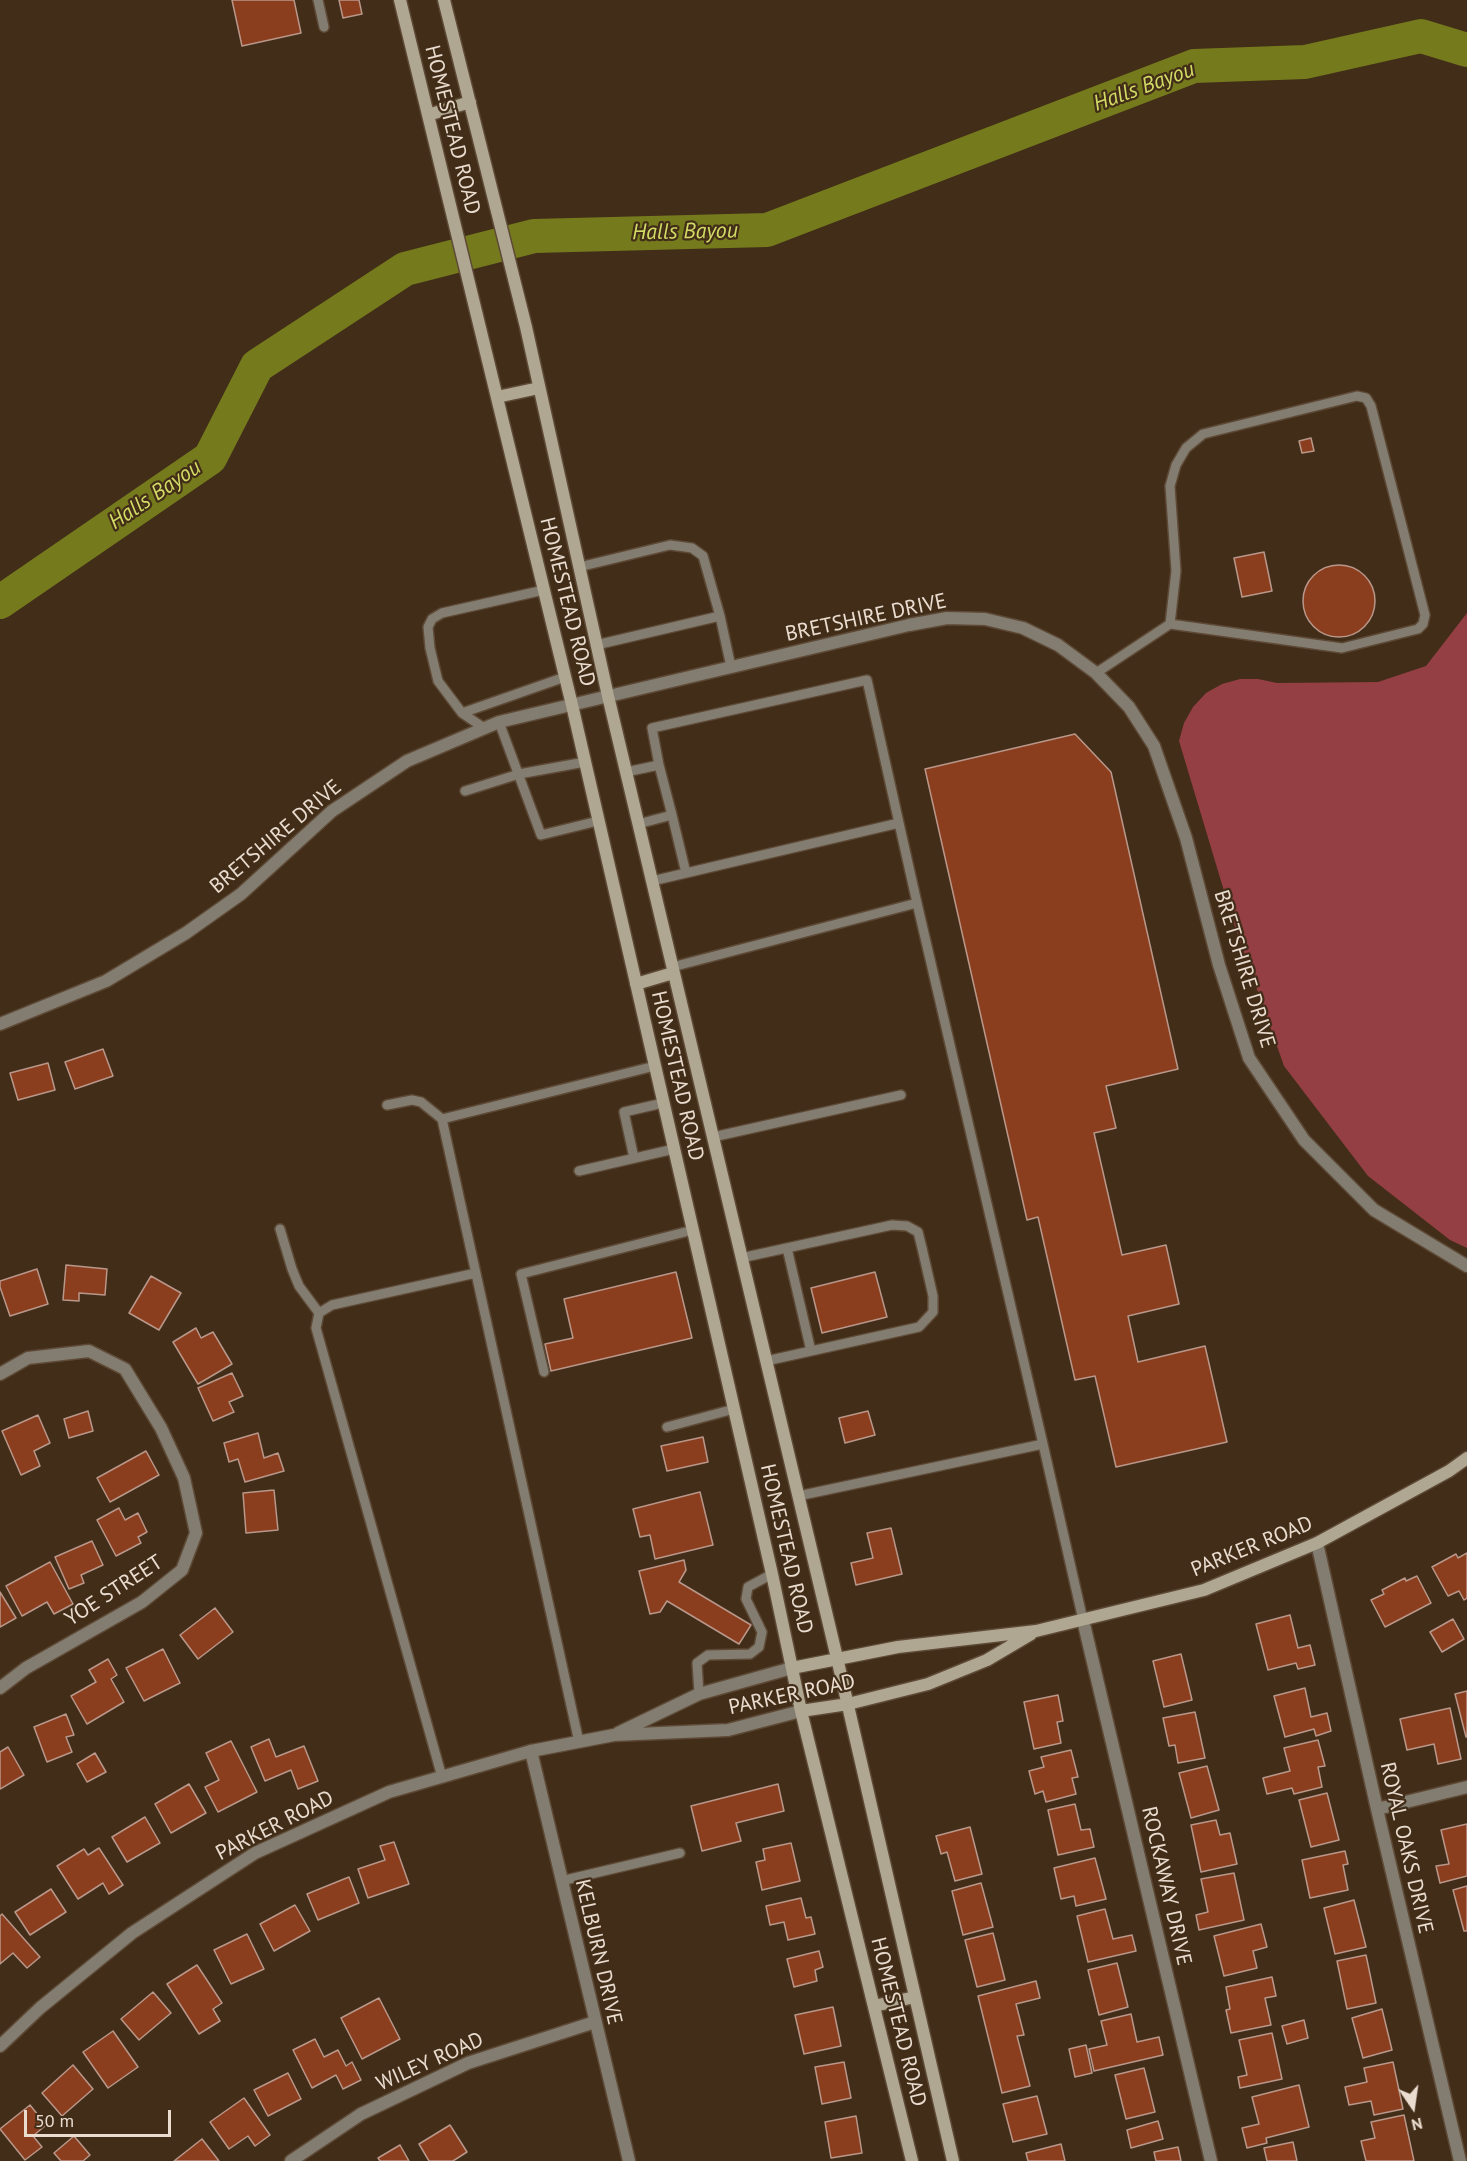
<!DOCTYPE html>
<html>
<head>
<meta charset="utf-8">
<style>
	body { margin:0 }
	#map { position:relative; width:1467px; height:2161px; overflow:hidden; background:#422d18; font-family:"PT Sans",sans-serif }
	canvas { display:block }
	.north { position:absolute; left:1383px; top:2077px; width:60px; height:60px; -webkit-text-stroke:4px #422d18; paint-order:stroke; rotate:167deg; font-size:16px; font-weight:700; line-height:24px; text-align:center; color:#eaddd0 }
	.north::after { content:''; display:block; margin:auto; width:21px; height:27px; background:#eaddd0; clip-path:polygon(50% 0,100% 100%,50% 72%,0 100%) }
	.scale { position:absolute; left:24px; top:2110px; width:147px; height:27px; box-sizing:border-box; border:3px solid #eaddd0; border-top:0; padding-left:8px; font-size:18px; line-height:21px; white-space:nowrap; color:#eaddd0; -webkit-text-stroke:4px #422d18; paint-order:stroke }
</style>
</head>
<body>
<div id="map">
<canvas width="1467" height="2161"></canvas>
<div class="north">N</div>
<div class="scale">50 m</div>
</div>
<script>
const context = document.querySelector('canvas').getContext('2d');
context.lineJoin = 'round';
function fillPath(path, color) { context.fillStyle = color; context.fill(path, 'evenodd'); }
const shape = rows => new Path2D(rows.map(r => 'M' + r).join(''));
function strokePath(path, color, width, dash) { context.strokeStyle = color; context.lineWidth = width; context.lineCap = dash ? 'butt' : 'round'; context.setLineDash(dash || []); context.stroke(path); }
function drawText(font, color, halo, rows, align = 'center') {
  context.font = font + ' "PT Sans",sans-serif'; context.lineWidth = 4.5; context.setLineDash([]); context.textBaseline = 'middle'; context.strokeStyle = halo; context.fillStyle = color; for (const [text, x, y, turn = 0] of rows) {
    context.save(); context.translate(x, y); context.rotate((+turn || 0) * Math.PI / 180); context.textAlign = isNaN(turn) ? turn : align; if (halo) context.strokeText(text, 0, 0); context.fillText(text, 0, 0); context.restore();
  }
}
const forest = shape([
	[1467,613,1467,1248,1450,1240,1368,1176,1284,1066,1233,921,1179,741,1184,723,1193,707,1206,693,1222,684,1240,679,1258,679,1277,683,1378,682,1426,666]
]);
const river = shape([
	[0,602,210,458,257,366,405,269,534,236,767,230,1194,66,1305,62,1421,36,1467,50]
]);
const building = shape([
	[232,0,294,0,301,33,242,46,232,0],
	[339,0,359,0,362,14,343,18,339,0],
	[1311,438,1314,451,1302,453,1299,441,1311,438],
	[1264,552,1272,591,1242,597,1234,558,1264,552],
	'1303 601a36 36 0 1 1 72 0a36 36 0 1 1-72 0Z',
	[1075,734,1111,772,1178,1069,1106,1086,1116,1128,1094,1133,1122,1255,1166,1245,1179,1304,1128,1316,1138,1362,1205,1346,1227,1442,1116,1467,1095,1376,1075,1380,1038,1217,1027,1220,925,769,1075,734],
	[103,1049,113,1076,75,1089,65,1062,103,1049],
	[48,1063,55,1090,18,1100,10,1073,48,1063],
	[66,1265,107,1269,105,1295,79,1293,79,1301,63,1300,66,1265],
	[37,1269,48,1304,10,1316,0,1287,0,1281,37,1269],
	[676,1272,692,1338,551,1371,545,1344,573,1338,564,1299,676,1272],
	[875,1272,887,1317,822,1333,811,1288,875,1272],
	[151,1276,181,1293,159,1330,129,1313,151,1276],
	[196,1328,201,1338,213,1332,232,1364,198,1384,173,1342,196,1328],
	[232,1373,243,1396,229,1402,234,1412,213,1421,198,1388,232,1373],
	[88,1411,93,1431,69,1438,64,1419,88,1411],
	[868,1411,875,1435,845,1443,839,1418,868,1411],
	[38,1415,50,1443,34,1451,40,1466,21,1475,2,1431,38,1415],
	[258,1433,264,1458,278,1453,284,1471,245,1482,238,1459,229,1462,224,1443,258,1433],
	[703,1437,708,1462,667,1471,661,1446,703,1437],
	[146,1451,159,1475,110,1502,97,1478,146,1451],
	[274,1490,278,1530,246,1533,243,1493,274,1490],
	[700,1492,713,1545,655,1559,650,1535,640,1537,633,1509,700,1492],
	[119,1508,125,1520,138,1513,147,1532,138,1537,141,1543,116,1556,97,1520,119,1508],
	[891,1528,902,1574,856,1585,851,1563,873,1558,867,1533,891,1528],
	[92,1541,103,1565,81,1575,84,1583,69,1589,55,1557,92,1541],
	[1467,1553,1467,1598,1464,1600,1459,1591,1448,1596,1432,1567,1456,1554,1458,1558,1467,1553],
	[684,1560,686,1570,679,1582,751,1625,739,1644,667,1601,660,1612,650,1614,639,1571,684,1560],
	[50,1562,73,1604,54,1614,47,1602,22,1616,6,1586,50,1562],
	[1417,1576,1431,1603,1385,1627,1371,1600,1384,1594,1382,1590,1405,1578,1406,1581,1417,1576],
	[0,1592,16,1618,0,1627,0,1592],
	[215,1608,233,1632,198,1659,180,1635,215,1608],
	[1290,1615,1298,1648,1310,1645,1315,1665,1298,1669,1296,1663,1268,1670,1256,1624,1290,1615],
	[1453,1619,1464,1639,1442,1652,1430,1632,1453,1619],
	[163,1649,180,1683,144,1701,126,1668,163,1649],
	[1181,1654,1192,1700,1164,1707,1153,1661,1181,1654],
	[108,1659,117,1675,111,1679,124,1702,87,1724,71,1696,96,1682,89,1670,108,1659],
	[1305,1688,1311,1717,1327,1713,1331,1731,1316,1736,1314,1729,1285,1737,1274,1696,1305,1688],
	[1467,1691,1467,1737,1466,1737,1455,1694,1467,1691],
	[1058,1695,1063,1721,1057,1722,1061,1743,1034,1749,1024,1702,1058,1695],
	[1450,1708,1461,1759,1438,1764,1434,1744,1407,1750,1400,1719,1450,1708],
	[1195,1712,1205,1758,1178,1763,1175,1745,1169,1746,1163,1718,1195,1712],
	[66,1714,74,1735,66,1737,72,1752,47,1762,34,1727,66,1714],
	[269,1739,276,1757,304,1746,318,1781,298,1789,291,1770,265,1781,251,1747,269,1739],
	[1318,1740,1325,1766,1318,1767,1322,1787,1294,1794,1292,1788,1267,1794,1263,1778,1290,1771,1284,1748,1318,1740],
	[231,1741,257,1792,218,1812,205,1787,219,1780,206,1753,231,1741],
	[8,1747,24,1775,0,1789,0,1752,8,1747],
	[1071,1750,1078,1777,1072,1778,1076,1794,1046,1802,1043,1791,1035,1794,1029,1771,1044,1767,1041,1757,1071,1750],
	[95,1753,106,1772,87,1782,77,1764,95,1753],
	[1207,1766,1219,1810,1191,1818,1179,1773,1207,1766],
	[189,1784,206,1813,171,1833,155,1804,189,1784],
	[778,1784,784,1811,736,1823,741,1841,702,1851,691,1806,778,1784],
	[1327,1793,1339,1840,1311,1847,1299,1800,1327,1793],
	[1075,1804,1081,1830,1090,1829,1094,1847,1058,1855,1048,1810,1075,1804],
	[145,1817,160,1843,127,1862,112,1837,145,1817],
	[1216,1820,1220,1835,1230,1833,1237,1864,1201,1872,1191,1825,1216,1820],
	[1467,1824,1467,1876,1440,1883,1436,1866,1449,1864,1441,1830,1467,1824],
	[970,1827,982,1874,955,1881,947,1852,941,1854,936,1836,970,1827],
	[394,1842,409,1884,368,1898,358,1869,385,1860,380,1846,394,1842],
	[791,1843,800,1881,762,1890,756,1862,765,1860,763,1849,791,1843],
	[99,1848,123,1885,109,1894,103,1883,78,1899,57,1866,84,1849,88,1855,99,1848],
	[1345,1851,1348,1864,1343,1865,1348,1890,1310,1898,1302,1860,1345,1851],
	[1095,1858,1106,1899,1076,1906,1074,1896,1061,1899,1054,1868,1095,1858],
	[1234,1873,1244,1920,1199,1930,1196,1915,1208,1912,1201,1879,1234,1873],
	[349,1877,359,1903,318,1920,307,1894,349,1877],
	[981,1883,993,1927,963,1935,952,1891,981,1883],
	[1467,1886,1467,1931,1464,1931,1453,1890,1467,1886],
	[51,1889,66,1912,30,1935,15,1912,51,1889],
	[801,1898,806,1918,811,1917,815,1934,788,1940,784,1922,770,1925,766,1906,801,1898],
	[1354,1900,1366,1947,1335,1954,1324,1908,1354,1900],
	[295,1905,310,1931,274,1951,260,1924,295,1905],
	[1105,1909,1113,1939,1132,1935,1136,1951,1088,1962,1077,1916,1105,1909],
	[2,1914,40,1957,27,1968,13,1953,0,1964,0,1916,2,1914],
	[1261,1924,1267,1947,1253,1951,1257,1968,1224,1976,1214,1936,1261,1924],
	[993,1933,1005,1980,977,1987,965,1940,993,1933],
	[247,1934,264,1969,231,1984,214,1950,247,1934],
	[819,1951,823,1967,815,1970,817,1981,794,1987,787,1959,819,1951],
	[1366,1955,1376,2003,1347,2009,1337,1961,1366,1955],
	[1117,1963,1128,2007,1099,2015,1088,1970,1117,1963],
	[197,1965,222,2003,213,2009,220,2021,199,2034,167,1984,197,1965],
	[1272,1977,1276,1996,1265,1998,1271,2025,1231,2033,1226,2010,1230,2009,1226,1987,1272,1977],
	[1036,1981,1040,1998,1016,2004,1024,2035,1017,2036,1030,2086,1002,2093,978,1996,1036,1981],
	[153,1992,171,2013,139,2040,121,2019,153,1992],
	[379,1998,400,2039,362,2059,341,2018,379,1998],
	[833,2007,841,2046,804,2054,795,2015,833,2007],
	[1382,2009,1392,2050,1363,2058,1352,2018,1382,2009],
	[1131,2014,1137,2042,1159,2037,1163,2055,1094,2071,1089,2049,1107,2045,1101,2021,1131,2014],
	[1304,2020,1308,2038,1287,2044,1282,2026,1304,2020],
	[113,2031,138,2067,108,2088,83,2052,113,2031],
	[1272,2033,1282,2079,1240,2088,1238,2077,1247,2075,1239,2040,1272,2033],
	[315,2039,324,2057,338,2050,346,2066,352,2062,361,2080,343,2089,336,2075,312,2088,293,2050,315,2039],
	[1086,2045,1092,2073,1075,2077,1069,2049,1086,2045],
	[844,2062,851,2098,822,2104,815,2067,844,2062],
	[1393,2062,1403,2109,1374,2115,1371,2101,1349,2105,1345,2087,1367,2082,1364,2068,1393,2062],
	[73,2065,93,2089,62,2116,42,2093,73,2065],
	[1144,2068,1155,2112,1126,2119,1115,2075,1144,2068],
	[288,2073,301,2099,268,2116,254,2090,288,2073],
	[1299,2085,1309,2127,1266,2138,1267,2143,1247,2148,1242,2128,1259,2124,1252,2097,1299,2085],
	[1037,2096,1047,2134,1013,2142,1003,2104,1037,2096],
	[244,2098,270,2135,255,2146,248,2136,229,2149,210,2122,244,2098],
	[30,2105,46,2125,33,2136,42,2147,25,2160,0,2129,30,2105],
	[1404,2115,1414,2161,1366,2161,1361,2141,1375,2138,1371,2122,1404,2115],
	[856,2116,862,2153,831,2158,825,2122,856,2116],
	[1158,2121,1163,2139,1131,2148,1127,2130,1158,2121],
	[450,2125,467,2152,453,2161,429,2161,419,2144,450,2125],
	[74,2136,90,2155,83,2161,61,2161,54,2153,74,2136],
	[202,2139,219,2161,174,2161,202,2139],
	[1293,2142,1297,2161,1267,2161,1264,2148,1293,2142],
	[1061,2144,1065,2161,1028,2161,1026,2153,1061,2144],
	[400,2145,409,2161,380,2161,378,2158,400,2145],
	[1178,2147,1181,2161,1156,2161,1154,2152,1178,2147]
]);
const service = shape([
	[318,0,324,27],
	[579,567,670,545,692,548,703,556,720,616],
	[596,645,720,616,731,667],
	[1096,673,1170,624,1176,571,1170,486,1176,465,1186,448,1203,434,1357,396,1366,398,1371,406,1425,615,1423,624,1418,629,1342,648,1170,624],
	[462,713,565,677],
	[499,722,541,835,598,821],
	[484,728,462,713,438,681,430,648,428,627,432,619,442,613,544,590],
	[659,765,652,728,867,680,899,823],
	[626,772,659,765,672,815],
	[465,791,519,774,585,762],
	[638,824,672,815,686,873],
	[652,881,899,823,917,903],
	[672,967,917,903,1043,1444,798,1496],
	[387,1105,412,1100,421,1102,442,1119],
	[713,1137,901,1095],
	[634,1158,624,1112,663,1103],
	[579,1171,674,1149],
	[280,1229,292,1269,299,1286,319,1313],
	[787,1248,811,1351],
	[741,1258,892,1225,907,1226,918,1232,922,1248,933,1296,933,1312,919,1327,766,1361],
	[544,1372,521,1274,693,1230],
	[667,1427,734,1409],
	[1043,1444,1083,1620],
	[699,1694,697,1663,708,1655,750,1654,759,1647,762,1632,746,1599,748,1587,772,1574],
	[579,1742,442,1119,655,1066],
	[442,1777,316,1328,319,1313,332,1305,476,1273],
	[561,1881,680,1853]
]);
const minor = shape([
	[0,1374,28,1358,89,1351,125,1369,161,1428,184,1478,196,1533,182,1570,142,1602,26,1668,0,1688],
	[1317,1543,1377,1809,1460,2161],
	[1083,1620,1211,2161],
	[531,1751,629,2161],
	[1377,1809,1467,1787],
	[291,2161,361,2114,468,2063,595,2022]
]);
const tertiary = shape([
	[0,1024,106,981,186,933,241,894,332,811,407,761,499,722,909,625,947,618,985,619,1023,628,1058,645,1096,673,1129,707,1154,746,1186,838,1219,965,1249,1058,1304,1140,1374,1210,1467,1266],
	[618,1733,699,1694,792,1668],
	[0,2046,40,2008,132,1933,255,1853,389,1792,531,1751,614,1735,728,1730,801,1711]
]);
const secondary = shape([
	[400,0,572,705,772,1574,801,1711,912,2161],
	[444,0,526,327,608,696,837,1658,953,2161],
	[428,115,470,102],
	[497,397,539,388],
	[636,984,673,973],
	[792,1668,898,1647,1036,1631,1204,1590,1317,1543,1449,1471,1467,1458],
	[801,1711,848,1704,928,1684,987,1660,1031,1634],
	[874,2006,915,1997]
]);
const streetNames = [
	["HOMESTEAD ROAD",452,130,76],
	["HOMESTEAD ROAD",567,602,76],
	["BRETSHIRE DRIVE",866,618,-12],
	["BRETSHIRE DRIVE",276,837,-40],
	["BRETSHIRE DRIVE",1244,969,73],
	["HOMESTEAD ROAD",677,1076,77],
	["PARKER ROAD",1252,1547,-22],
	["HOMESTEAD ROAD",786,1549,77],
	["YOE STREET",114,1591,-33],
	["PARKER ROAD",792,1695,-12],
	["PARKER ROAD",275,1826,-27],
	["ROYAL OAKS DRIVE",1406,1848,77],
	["ROCKAWAY DRIVE",1166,1886,77],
	["KELBURN DRIVE",598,1952,77],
	["HOMESTEAD ROAD",898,2022,76],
	["WILEY ROAD",430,2062,-24]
];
const waterNames = [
	["Halls Bayou",1144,87,-20],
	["Halls Bayou",685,232,-1],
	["Halls Bayou",155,495,-34]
];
fillPath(forest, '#933f44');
strokePath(river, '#757b1d', 34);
fillPath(building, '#8a3e1d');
strokePath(building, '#b9978a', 1.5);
strokePath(service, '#5d4935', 12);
strokePath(minor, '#5d4935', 15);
strokePath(tertiary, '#5d4935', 15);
strokePath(secondary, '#5d4935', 15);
strokePath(service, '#827d70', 9);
strokePath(minor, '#827d70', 12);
strokePath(tertiary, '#827d70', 12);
strokePath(secondary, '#afa792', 12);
drawText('21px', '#eaddd0', '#422d18', streetNames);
drawText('italic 22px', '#d2dc65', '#422d18', waterNames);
</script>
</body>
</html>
